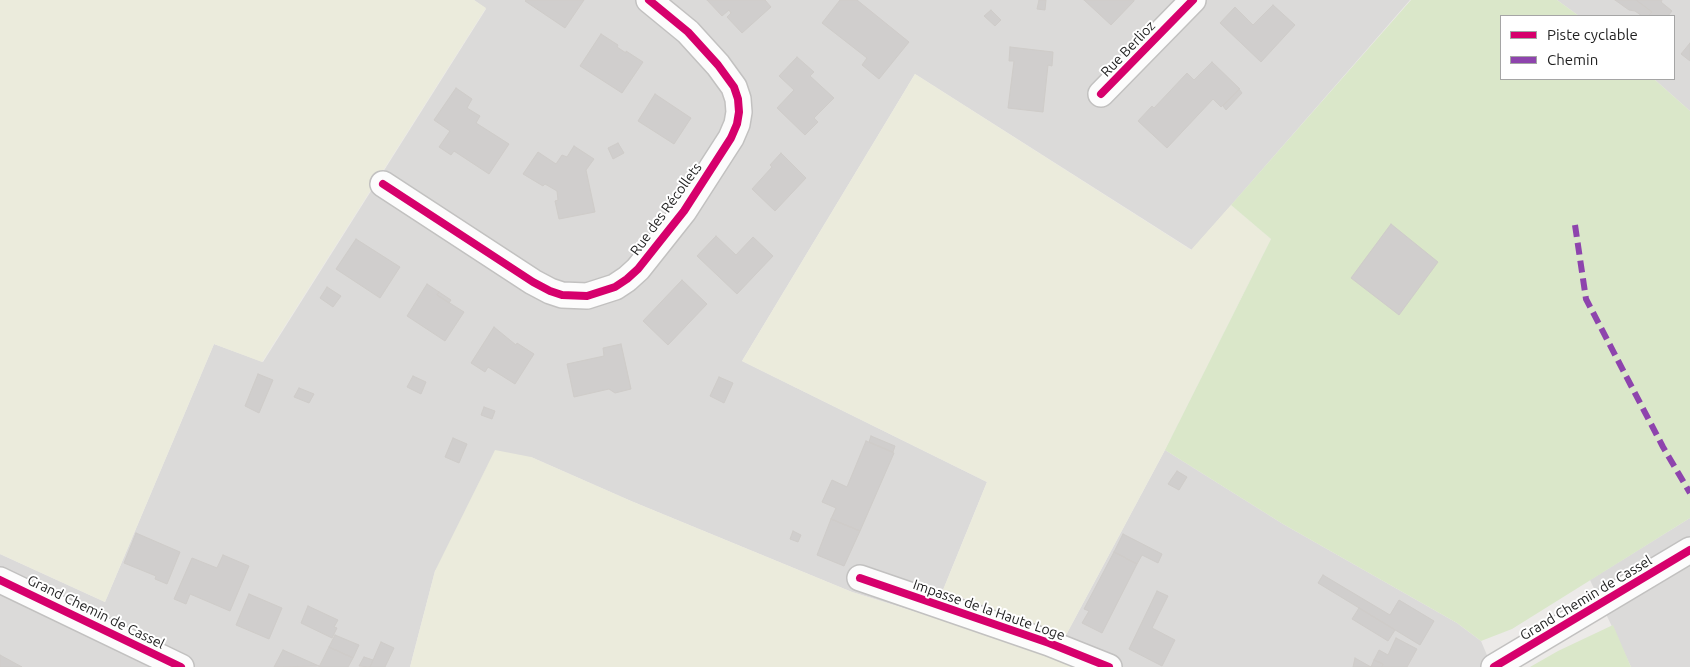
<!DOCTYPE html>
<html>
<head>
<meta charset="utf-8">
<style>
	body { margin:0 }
	#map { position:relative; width:1690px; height:667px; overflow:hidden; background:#eceae8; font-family:Ubuntu,sans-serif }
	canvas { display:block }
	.legend { position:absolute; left:1500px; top:15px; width:175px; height:65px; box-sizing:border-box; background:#fff; border:1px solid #a5a5a5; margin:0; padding:6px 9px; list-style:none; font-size:15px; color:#1f1f1f }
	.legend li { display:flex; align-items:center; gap:10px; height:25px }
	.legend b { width:25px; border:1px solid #a5a5a5 }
</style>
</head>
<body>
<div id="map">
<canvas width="1690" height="667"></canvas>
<ul class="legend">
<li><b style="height:6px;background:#d6006c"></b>Piste cyclable</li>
<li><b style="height:6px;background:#8e44ad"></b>Chemin</li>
</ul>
</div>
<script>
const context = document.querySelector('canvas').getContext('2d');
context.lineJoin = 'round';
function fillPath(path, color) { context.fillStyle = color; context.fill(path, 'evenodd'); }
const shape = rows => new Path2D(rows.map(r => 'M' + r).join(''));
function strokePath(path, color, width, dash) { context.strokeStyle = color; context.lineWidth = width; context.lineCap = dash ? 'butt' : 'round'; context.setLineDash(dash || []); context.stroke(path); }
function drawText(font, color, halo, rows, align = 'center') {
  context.font = font + ' Ubuntu,sans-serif'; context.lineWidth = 4; context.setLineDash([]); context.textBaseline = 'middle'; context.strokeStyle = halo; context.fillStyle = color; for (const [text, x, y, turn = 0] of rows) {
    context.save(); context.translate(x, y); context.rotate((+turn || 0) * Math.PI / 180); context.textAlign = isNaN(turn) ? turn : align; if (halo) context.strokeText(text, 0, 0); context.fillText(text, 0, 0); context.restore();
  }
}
const residential = shape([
	[474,0,1410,0,1192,250,915,74,742,361,987,482,943,590,936,618,852,592,631,501,531,457,435,571,410,667,0,667,0,554,105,602,214,344,263,362,486,9],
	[1557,0,1690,0,1690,111,1654,79,1674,79,1674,16,1579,16],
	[1165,450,1283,524,1457,623,1481,641,1492,667,1082,667,1065,637],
	[1690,518,1690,667,1631,667,1590,580]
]);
const farmland = shape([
	[0,0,474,0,486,8,262,362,214,344,105,602,0,554],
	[915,74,1191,250,1231,205,1271,239,1165,450,1065,637,943,590,987,482,742,361],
	[495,450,531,457,631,501,852,592,1063,658,1082,667,410,667,435,571]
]);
const grass = shape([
	[1411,0,1557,0,1579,16,1501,16,1501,79,1654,79,1690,111,1690,518,1512,629,1481,641,1457,623,1283,524,1165,450,1271,239,1231,205],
	[1613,625,1631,667,1530,667,1558,651]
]);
const building = shape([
	[526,0,584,0,565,28,525,1,526,0],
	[707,0,765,0,771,7,742,33,727,17,731,13,729,10,722,16,707,0],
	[840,0,857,0,909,42,879,79,862,65,867,58,822,23,840,0],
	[1039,0,1046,0,1045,10,1037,9,1039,0],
	[1084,0,1134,0,1134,1,1111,25,1084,0],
	[1615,0,1636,0,1652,12,1648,16,1642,16,1635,11,1629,10,1615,0],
	[1636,0,1662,0,1661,2,1672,11,1668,16,1648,16,1652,12,1636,0],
	[1273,5,1295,25,1261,62,1220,23,1235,7,1253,25,1273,5],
	[991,10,1001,20,995,26,984,16,991,10],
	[601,34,618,45,617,47,626,53,626,51,643,62,622,93,580,66,601,34],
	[1690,43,1690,61,1681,54,1690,43],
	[1010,47,1053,52,1052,66,1048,65,1043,112,1008,108,1014,61,1009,61,1010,47],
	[797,57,814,72,810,76,834,98,814,118,818,122,805,135,777,108,794,90,779,76,797,57],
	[1212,62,1240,89,1221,107,1213,99,1167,148,1138,121,1152,106,1154,108,1187,73,1194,80,1212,62],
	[456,88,472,99,467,108,480,116,476,123,509,144,489,174,454,151,451,155,439,147,450,131,434,120,456,88],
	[1239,89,1242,93,1226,110,1223,106,1239,89],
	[655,94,691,118,674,144,638,121,655,94],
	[618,143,624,153,613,159,608,148,618,143],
	[574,146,594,159,586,170,595,212,559,219,555,201,558,200,557,191,545,184,543,186,523,174,538,152,556,164,562,155,567,157,574,146],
	[781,153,806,178,775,211,752,189,772,167,770,165,781,153],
	[1391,224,1438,262,1399,315,1351,278,1391,224],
	[716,236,736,255,753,237,773,256,737,294,697,256,716,236],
	[356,239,400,267,380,298,336,269,356,239],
	[682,280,707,304,668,345,643,321,682,280],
	[427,284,439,292,437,295,464,312,445,341,407,316,427,284],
	[327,287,341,296,333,307,320,298,327,287],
	[439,292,451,300,449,303,437,295,439,292],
	[494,327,516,345,517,343,534,354,515,384,488,367,485,372,471,363,494,327],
	[621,344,631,389,615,393,609,389,574,397,567,364,604,356,603,348,621,344],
	[258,374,273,380,259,413,245,406,258,374],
	[413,376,426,382,421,394,407,387,413,376],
	[719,377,733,383,724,403,710,396,719,377],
	[299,388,314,394,309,403,294,397,299,388],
	[484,407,495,411,492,419,481,415,484,407],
	[871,436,895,446,893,452,869,442,871,436],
	[453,438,467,444,459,463,445,457,453,438],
	[866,441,894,453,860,531,831,519,836,508,822,502,832,480,847,487,866,441],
	[1177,471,1187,477,1179,490,1168,484,1177,471],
	[831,519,860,531,844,566,817,555,831,519],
	[793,531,801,535,798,542,790,539,793,531],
	[136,533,180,552,167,584,155,579,156,576,124,563,136,533],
	[1123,534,1162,554,1158,563,1142,555,1137,564,1114,552,1123,534],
	[1114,552,1137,564,1102,633,1082,623,1089,611,1084,609,1114,552],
	[223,555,249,566,230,611,190,594,186,604,174,599,192,558,217,568,223,555],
	[1323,575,1390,615,1399,600,1434,621,1420,645,1318,583,1323,575],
	[1157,591,1168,596,1152,628,1175,640,1162,666,1129,649,1157,591],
	[249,594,282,608,269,639,236,625,249,594],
	[308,606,338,620,334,627,337,628,332,638,301,623,308,606],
	[1359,608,1395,630,1388,641,1352,619,1359,608],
	[335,635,359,645,353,658,329,647,335,635],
	[1396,638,1417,649,1407,667,1382,667,1383,664,1374,660,1379,650,1388,655,1396,638],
	[381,642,394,648,385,667,370,667,381,642],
	[329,647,353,658,348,667,319,667,329,647],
	[283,650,319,666,274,667,283,650],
	[0,655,22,667,0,667,0,655],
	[364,657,373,660,370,667,359,666,364,657],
	[1355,658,1371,667,1372,667,1353,667,1355,658],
	[1374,660,1383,664,1382,667,1371,667,1374,660]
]);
const minor = shape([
	[1101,94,1193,0],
	[383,184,533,282,550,291,562,295,587,296,615,287,627,279,638,269,684,211,731,138,737,124,739,112,738,99,734,87,718,65,688,32,649,0],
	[860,578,1049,643,1109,667],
	[0,580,181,667],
	[1494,667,1690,550]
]);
const quiet = shape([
	[1575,225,1586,299,1663,447,1690,493]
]);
const cycleway = shape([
	[1101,94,1193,0],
	[383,184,533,282,550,291,562,295,587,296,615,287,627,279,638,269,684,211,731,138,737,124,739,112,738,99,734,87,718,65,688,32,649,0],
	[860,578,1049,643,1109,667],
	[0,580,181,667],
	[1494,667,1690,550]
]);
const streetNames = [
	["Rue Berlioz",1128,49,-46],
	["Rue des Récollets",666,209,-54],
	["Grand Chemin de Cassel",1586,598,-31],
	["Impasse de la Haute Loge",989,610,19],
	["Grand Chemin de Cassel",96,612,26]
];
fillPath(residential, '#dbdad9');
fillPath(farmland, '#ebebdc');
fillPath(grass, '#dae7c9');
fillPath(building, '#d0cecd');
strokePath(building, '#cfccc9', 1);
strokePath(minor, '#c2c1c0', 28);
strokePath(minor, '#fcfcfc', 25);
strokePath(quiet, '#8e44ad', 6, [12, 6]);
strokePath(cycleway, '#d6006c', 8);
drawText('14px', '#1f1f1f', '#fff', streetNames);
</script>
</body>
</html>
